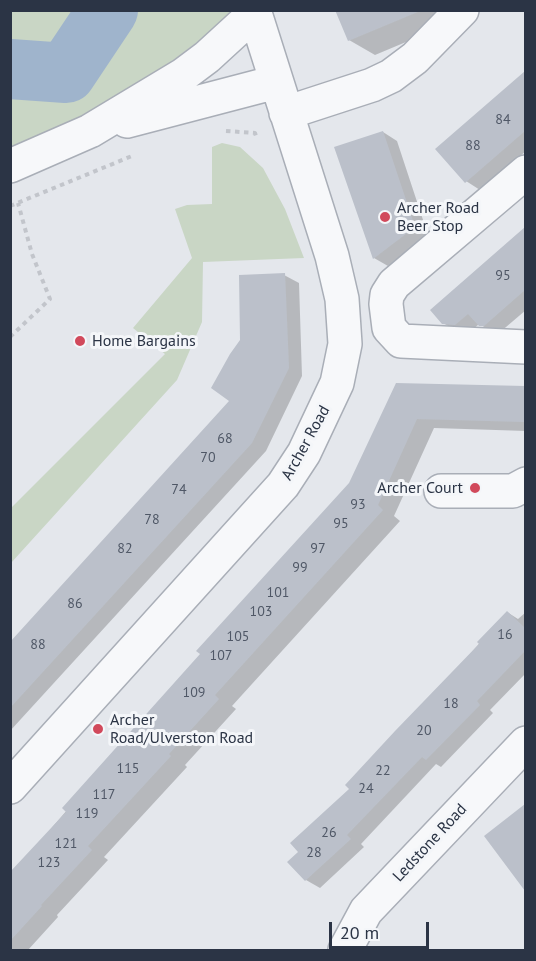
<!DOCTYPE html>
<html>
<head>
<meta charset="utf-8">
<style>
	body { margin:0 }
	#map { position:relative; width:536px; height:961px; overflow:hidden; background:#e4e7ec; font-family:"PT Sans",sans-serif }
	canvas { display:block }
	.frame { position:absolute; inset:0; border:12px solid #2b3445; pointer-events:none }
	.scale { position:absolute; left:329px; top:922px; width:100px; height:27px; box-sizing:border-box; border:3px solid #2b3445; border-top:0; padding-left:8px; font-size:18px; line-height:21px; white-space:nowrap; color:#2b3445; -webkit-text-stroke:4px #f4f6f9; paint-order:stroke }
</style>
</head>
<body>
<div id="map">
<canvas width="536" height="961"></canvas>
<div class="frame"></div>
<div class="scale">20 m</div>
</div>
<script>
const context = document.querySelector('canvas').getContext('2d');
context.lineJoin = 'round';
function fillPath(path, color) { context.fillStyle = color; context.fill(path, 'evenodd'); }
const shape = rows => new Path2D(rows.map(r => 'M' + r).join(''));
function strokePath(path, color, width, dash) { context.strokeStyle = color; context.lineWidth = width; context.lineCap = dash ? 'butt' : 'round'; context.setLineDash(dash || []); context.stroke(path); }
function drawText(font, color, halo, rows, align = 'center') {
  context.font = font + ' "PT Sans",sans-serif'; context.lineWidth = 6; context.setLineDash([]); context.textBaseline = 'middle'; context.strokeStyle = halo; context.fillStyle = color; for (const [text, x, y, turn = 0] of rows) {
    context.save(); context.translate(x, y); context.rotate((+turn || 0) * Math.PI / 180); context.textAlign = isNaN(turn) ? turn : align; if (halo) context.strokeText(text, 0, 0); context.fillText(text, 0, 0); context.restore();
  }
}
const green = shape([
	[233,10,235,14,124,97,11,149,10,11],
	[222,143,240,147,263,168,285,209,304,258,203,262,202,322,177,380,11,563,11,508,165,354,133,328,192,258,175,209,187,205,212,204,212,147]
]);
const shadow = shape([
	[337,10,466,10,468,16,375,55,349,40],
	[526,73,526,151,480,190,466,181,437,149],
	[383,132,397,141,428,235,388,266,374,258,336,148],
	[526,229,526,310,499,333,495,333,479,324,470,332,457,331,443,323,432,310],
	[284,275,299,283,302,376,266,451,10,731,10,644,231,401],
	[397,384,526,387,526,431,434,428,394,516,400,521,232,706,236,709,185,765,187,767,104,857,108,860,57,915,58,917,28,950,10,950,10,876,350,483],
	[507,612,518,619,526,612,526,673,490,710,493,713,441,767,436,764,361,844,364,847,320,888,306,880,300,852,351,789],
	[518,811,526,815,526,891,486,836]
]);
const river = shape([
	[10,69,66,73,108,10]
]);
const building = shape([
	[335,10,420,10,420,11,348,41],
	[525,71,525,131,465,183,435,149],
	[383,131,415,227,373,259,334,147],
	[525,227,525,290,484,326,479,326,468,314,455,325,442,324,430,310],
	[285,273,289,368,252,443,10,708,10,642,229,401,211,388,230,354,240,340,239,275],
	[396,383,525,386,525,422,417,419,378,505,383,510,215,695,219,699,169,754,171,756,88,846,92,850,41,905,42,906,10,941,10,872,66,812,62,808,200,654,196,651,349,483],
	[507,611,525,628,525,651,477,701,480,705,426,760,422,757,347,835,351,839,305,881,287,862,298,852,290,843,349,789,345,785,395,731,479,644,477,642],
	[525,804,525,891,484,836]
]);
const path = shape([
	[226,131,255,133,256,136],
	[10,206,132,156],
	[10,337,50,299,32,254,18,203]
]);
const minor = shape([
	[286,113,372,85,391,76,415,58,462,10],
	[127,121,276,82],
	[10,166,90,131,183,75,207,57,255,13],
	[526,172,394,284,387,295,386,304,389,328,401,341,526,347],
	[441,491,513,491,526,484],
	[10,787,283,485,304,453,337,383,345,344,342,299,332,256,254,10],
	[345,950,366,911,526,743]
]);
const markers = [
	[385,217,6,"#d1495b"],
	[80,341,6,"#d1495b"],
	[475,488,6,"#d1495b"],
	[98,729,6,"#d1495b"]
];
const numberNames = [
	["84",503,120],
	["88",473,146],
	["95",503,276],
	["68",225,439],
	["70",208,458],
	["74",179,490],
	["93",358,505],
	["78",152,520],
	["95",341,524],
	["82",125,549],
	["97",318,549],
	["99",300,568],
	["101",278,593],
	["86",75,604],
	["103",261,612],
	["16",505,635],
	["105",238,637],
	["88",38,645],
	["107",221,656],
	["109",194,693],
	["18",451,704],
	["20",424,731],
	["115",128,769],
	["22",383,771],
	["24",366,789],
	["117",104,795],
	["119",87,814],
	["26",329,833],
	["121",66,844],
	["28",314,853],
	["123",49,863]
];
const poiNames = [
	["Archer Road",397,208],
	["Beer Stop",397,226],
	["Home Bargains",92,341],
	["Archer Court",463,488,"right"],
	["Archer",110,720],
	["Road/Ulverston Road",110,738]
];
const streetNames = [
	["Archer Road",306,443,-61],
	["Ledstone Road",430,843,-47]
];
fillPath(green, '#c9d6c5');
fillPath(shadow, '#0003');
strokePath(river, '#9fb4cc', 60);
fillPath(building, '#bbc0ca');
strokePath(minor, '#a9aeb7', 36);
strokePath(path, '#c2c5cb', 4, [4.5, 4.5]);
strokePath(minor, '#f7f8fa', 33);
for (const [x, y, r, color] of markers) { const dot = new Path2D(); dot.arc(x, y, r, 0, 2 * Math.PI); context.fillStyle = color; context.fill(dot); strokePath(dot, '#f4f6f9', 2); }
drawText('14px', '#4f5766', null, numberNames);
drawText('16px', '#2b3445', '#f4f6f9', poiNames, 'left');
drawText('16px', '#2b3445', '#f4f6f9', streetNames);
</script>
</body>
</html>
